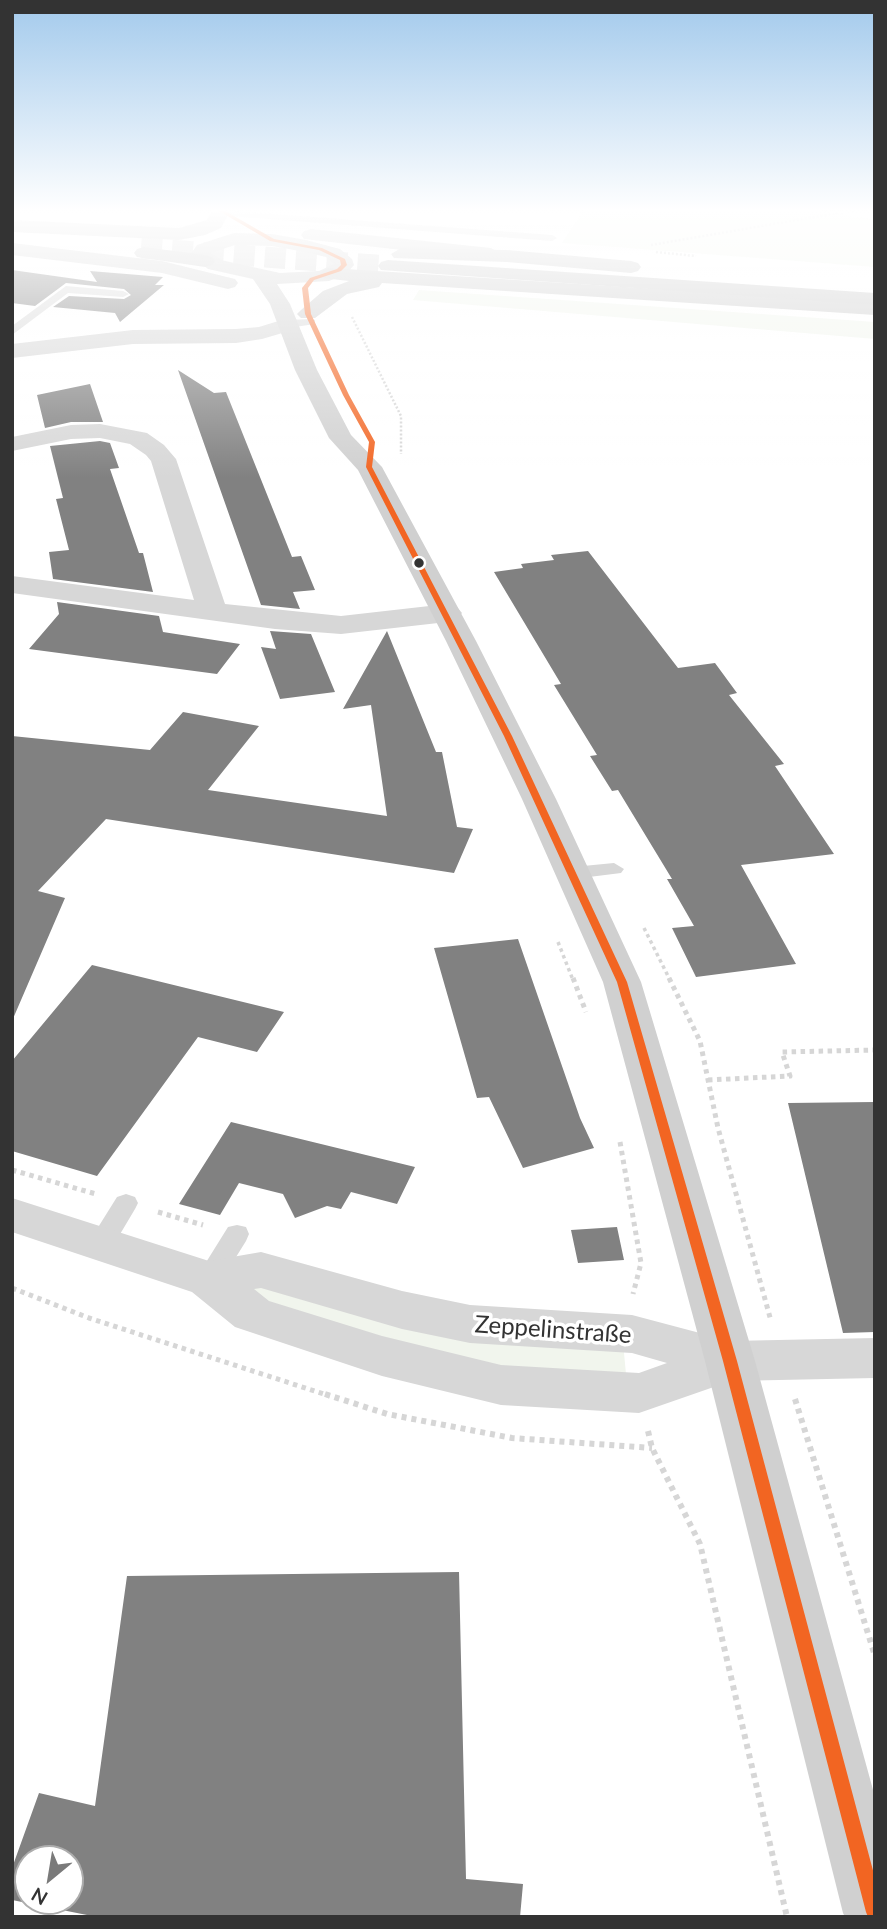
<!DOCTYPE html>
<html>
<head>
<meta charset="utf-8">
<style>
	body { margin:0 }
	#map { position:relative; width:887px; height:1929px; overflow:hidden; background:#fff; font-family:Lato,sans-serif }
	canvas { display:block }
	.frame { position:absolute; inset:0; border:14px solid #333; pointer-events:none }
	.north { position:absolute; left:14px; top:1845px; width:70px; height:70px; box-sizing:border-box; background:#fff; border:2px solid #adadad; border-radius:50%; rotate:210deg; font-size:19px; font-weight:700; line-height:28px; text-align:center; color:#333 }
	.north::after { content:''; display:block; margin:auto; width:24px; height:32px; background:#7a7a7a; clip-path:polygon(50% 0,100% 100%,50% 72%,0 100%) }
</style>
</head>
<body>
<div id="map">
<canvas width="887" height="1929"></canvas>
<div class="frame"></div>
<div class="north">N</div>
</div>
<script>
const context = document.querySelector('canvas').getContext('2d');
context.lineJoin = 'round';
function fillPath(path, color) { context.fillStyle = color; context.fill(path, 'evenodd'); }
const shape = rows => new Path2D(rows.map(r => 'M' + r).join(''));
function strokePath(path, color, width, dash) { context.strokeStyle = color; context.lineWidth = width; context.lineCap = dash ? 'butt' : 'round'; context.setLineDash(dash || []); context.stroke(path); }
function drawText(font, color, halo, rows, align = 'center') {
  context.font = font + ' Lato,sans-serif'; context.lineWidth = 7; context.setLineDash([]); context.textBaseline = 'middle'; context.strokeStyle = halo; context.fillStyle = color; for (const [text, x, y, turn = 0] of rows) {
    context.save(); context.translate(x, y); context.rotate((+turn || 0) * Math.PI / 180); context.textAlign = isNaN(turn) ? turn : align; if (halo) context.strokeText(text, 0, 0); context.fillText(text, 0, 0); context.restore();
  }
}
const green = shape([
	[585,208,806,208,875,220,875,267,562,243],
	[419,290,875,322,875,339,413,300],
	[254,1283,623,1342,627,1385,504,1375,248,1298]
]);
const building = shape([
	[12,270,97,282,90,271,163,277,155,285,164,285,120,322,115,313,53,307,69,296,124,299,131,295,124,289,66,283,35,306,12,303],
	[178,370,214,393,226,392,292,557,301,556,315,590,293,592,300,609,261,605],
	[90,384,103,422,71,422,45,428,37,395],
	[100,441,110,443,119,468,110,469,139,553,143,553,153,592,53,579,49,552,69,550,56,499,63,498,50,446],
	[588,551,678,668,715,663,737,693,729,695,784,764,775,766,834,854,741,865,796,964,696,977,672,928,694,926,667,879,672,879,618,790,612,791,590,756,597,755,554,685,561,684,494,572,523,568,521,564,554,560,551,555],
	[57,602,159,616,163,632,240,644,217,674,29,649,59,614],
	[270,631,311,634,335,692,280,699,261,647,276,649],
	[387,631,436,752,442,752,457,827,473,829,454,873,106,819,38,891,65,898,12,1021,12,736,150,750,183,712,259,726,208,790,387,816,371,705,343,709],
	[518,939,580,1118,594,1148,523,1168,489,1097,477,1098,434,948],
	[92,965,284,1012,257,1052,198,1037,97,1176,12,1151,12,1061],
	[875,1102,875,1332,843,1333,788,1103],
	[231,1122,415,1167,397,1204,351,1192,341,1209,327,1206,295,1218,283,1194,239,1183,220,1215,179,1204],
	[617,1227,624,1260,578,1263,571,1230],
	[459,1572,466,1879,523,1884,520,1917,97,1917,12,1900,12,1868,39,1793,95,1806,127,1576],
	[28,1859,70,1859,70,1901,28,1901]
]);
const trunkTunnel = shape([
	[141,248,388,266]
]);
const pathFar3 = shape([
	[651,245,867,208],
	[656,252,696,256],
	[352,317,401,416,401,454]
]);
const pathFar2 = shape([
	[644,928,670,980],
	[558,942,573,980]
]);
const pathFar1 = shape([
	[573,978,586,1012],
	[669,978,700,1041,718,1128,771,1321],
	[708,1080,790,1076,782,1052,875,1050],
	[620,1142,641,1263,633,1294],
	[12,1170,96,1194],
	[158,1212,203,1225],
	[12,1288,89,1318,330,1396]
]);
const path = shape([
	[325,1394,387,1414,512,1438,652,1448],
	[795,1399,875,1656],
	[648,1431,652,1448,700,1544,787,1917]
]);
const service = shape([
	[220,210,552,235,557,238,552,241,216,215,216,211,220,210],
	[66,286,123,291,129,294,123,297,68,293,12,335,12,326,66,286],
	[311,319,315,320,315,324,288,328,282,324,288,320,311,319],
	[614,863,624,869,621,873,573,879,563,873,573,867,614,863],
	[126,1194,135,1197,138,1203,135,1209,110,1251,101,1253,92,1251,88,1244,92,1237,117,1197,126,1194],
	[237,1225,246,1227,249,1234,246,1241,218,1286,209,1289,200,1286,196,1279,200,1272,228,1227,237,1225]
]);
const minor = shape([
	[288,318,296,319,299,324,296,329,262,339,236,343,133,344,12,358,12,344,133,330,236,329,259,327,288,318],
	[100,424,147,433,164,445,176,459,225,604,341,616,447,604,457,607,462,613,457,619,447,622,341,634,275,629,12,593,12,576,194,600,151,461,146,455,130,444,100,438,71,439,12,451,12,437,71,425,100,424],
	[12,1198,209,1261,261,1252,402,1291,470,1305,632,1315,730,1341,875,1338,875,1378,731,1381,639,1413,501,1405,382,1376,235,1327,192,1292,12,1232,12,1198],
	[261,1288,402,1329,470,1343,632,1353,667,1363,639,1373,501,1365,382,1336,269,1301,254,1289,261,1288]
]);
const secondary = shape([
	[311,229,491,248,501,254,491,260,304,239,301,235,304,231,311,229],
	[234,233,272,234,306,240,340,249,352,259,354,265,346,274,329,281,277,284,290,304,317,370,351,435,382,467,476,641,556,799,641,982,755,1361,875,1797,875,1917,845,1917,843,1913,705,1361,603,982,522,799,446,641,358,470,329,438,295,370,270,304,253,279,208,269,190,255,197,245,234,233],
	[235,245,272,246,305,252,326,257,334,264,319,271,280,273,221,260,211,253,235,245],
	[12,243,162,261,235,279,238,283,235,287,228,289,162,273,12,255,12,243]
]);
const primary = shape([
	[401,248,507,250,631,261,638,263,641,267,638,271,631,273,507,262,394,258,391,254,401,248],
	[330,268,875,303,875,315,382,283,379,287,347,294,315,318,301,318,297,314,301,310,323,291,349,281,323,278,320,274,323,270,330,268]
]);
const trunk = shape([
	[223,208,229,213,221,228,205,235,179,240,12,232,12,220,179,228,207,220,213,209,223,208],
	[144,247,205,255,212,257,215,261,212,265,205,267,137,257,134,253,137,249,144,247],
	[388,260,875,293,875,305,381,270,378,266,381,262,388,260]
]);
const bus1 = shape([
	[214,208,220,208,274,239,322,248,345,259,347,265,341,271,314,280,308,288,311,314,349,395,375,442,372,467,512,736,627,982,737,1361,875,1878,875,1917,868,1917,866,1912,723,1361,617,982,504,736,366,467,369,442,343,395,305,314,302,288,310,278,337,269,341,265,340,260,319,250,270,241,214,208]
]);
const markers = [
	[419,563,6,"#333"]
];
const nearStreetnames = [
	["Zeppelinstraße",553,1330,4]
];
fillPath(green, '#f1f5ed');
fillPath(building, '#818181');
strokePath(trunkTunnel, '#d6d6d6', 21, [21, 10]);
strokePath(pathFar3, '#d6d6d6', 2.5, [2, 2]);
strokePath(pathFar2, '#d6d6d6', 3.5, [3.5, 3.5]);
strokePath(pathFar1, '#d6d6d6', 5, [4.5, 4.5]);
strokePath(path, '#d6d6d6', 6, [5, 5]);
fillPath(service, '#d7d7d7');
fillPath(minor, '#d7d7d7');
fillPath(secondary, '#d0d0d0');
fillPath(primary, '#cacaca');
fillPath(trunk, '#c7c7c7');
fillPath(bus1, '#f26522');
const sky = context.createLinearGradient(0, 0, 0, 478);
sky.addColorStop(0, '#a3caec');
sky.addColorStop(0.44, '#fff');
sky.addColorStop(1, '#ffffff00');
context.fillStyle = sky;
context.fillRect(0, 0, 887, 478);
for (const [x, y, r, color] of markers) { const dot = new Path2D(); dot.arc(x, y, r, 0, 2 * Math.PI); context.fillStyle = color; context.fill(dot); strokePath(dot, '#fff', 2.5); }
drawText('24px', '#333', '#fff', nearStreetnames);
</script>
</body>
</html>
